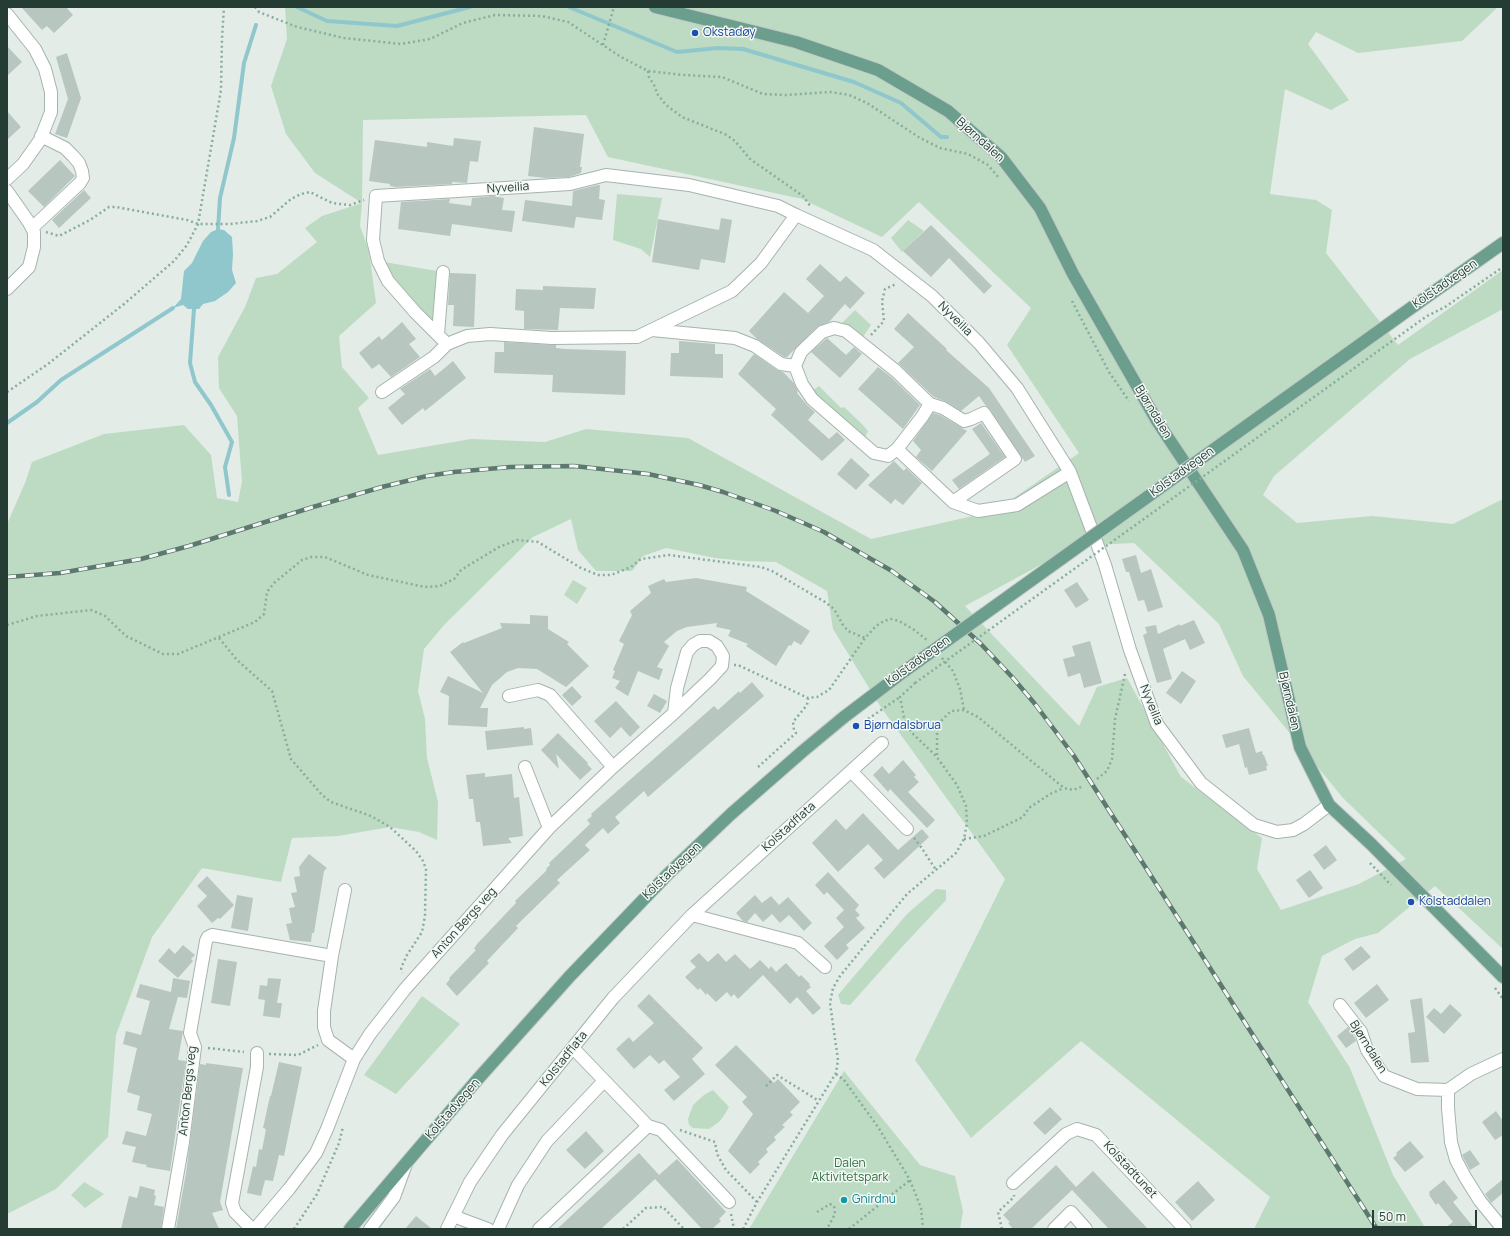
<!DOCTYPE html>
<html>
<head>
<meta charset="utf-8">
<style>
	body { margin:0 }
	#map { position:relative; width:1510px; height:1236px; overflow:hidden; background:#e3ece7; font-family:Manrope,sans-serif }
	canvas { display:block }
	.frame { position:absolute; inset:0; border:8px solid #243c34; pointer-events:none }
	.scale { position:absolute; left:1372px; top:1210px; width:105px; height:18px; box-sizing:border-box; border:2px solid #243c34; border-top:0; padding-left:5px; font-size:12px; line-height:14px; white-space:nowrap; color:#243c34; -webkit-text-stroke:3px #f3f8f5; paint-order:stroke }
</style>
</head>
<body>
<div id="map">
<canvas width="1510" height="1236"></canvas>
<div class="frame"></div>
<div class="scale">50 m</div>
</div>
<script>
const context = document.querySelector('canvas').getContext('2d');
context.lineJoin = 'round';
function fillPath(path, color) { context.fillStyle = color; context.fill(path, 'evenodd'); }
const shape = rows => new Path2D(rows.map(r => 'M' + r).join(''));
function strokePath(path, color, width, dash) { context.strokeStyle = color; context.lineWidth = width; context.lineCap = dash ? 'butt' : 'round'; context.setLineDash(dash || []); context.stroke(path); }
function drawText(font, color, halo, rows, align = 'center') {
  context.font = font + ' Manrope,sans-serif'; context.lineWidth = 3; context.setLineDash([]); context.textBaseline = 'middle'; context.strokeStyle = halo; context.fillStyle = color; for (const [text, x, y, turn = 0] of rows) {
    context.save(); context.translate(x, y); context.rotate((+turn || 0) * Math.PI / 180); context.textAlign = isNaN(turn) ? turn : align; if (halo) context.strokeText(text, 0, 0); context.fillText(text, 0, 0); context.restore();
  }
}
const green = shape([
	[285,7,1498,7,1462,41,1358,53,1316,32,1308,44,1349,100,1331,110,1285,89,1270,194,1316,200,1332,210,1326,253,1398,345,1503,270,1503,309,1410,359,1274,476,1263,495,1297,523,1372,516,1453,524,1503,499,1503,949,1435,886,1378,933,1355,939,1322,956,1308,1002,1350,1068,1393,1175,1426,1229,1254,1229,1270,1197,1081,1041,971,1138,915,1060,1005,879,880,706,833,629,827,591,776,562,744,561,715,558,666,548,643,556,632,571,596,571,578,550,571,519,533,537,444,625,424,649,418,691,425,719,427,758,438,802,437,840,419,832,390,827,338,836,292,838,281,882,202,868,152,937,116,1035,108,1137,56,1189,7,1214,7,524,25,483,32,462,104,434,184,425,211,455,217,498,238,502,242,482,237,416,219,388,218,357,245,307,256,278,277,274,317,242,305,228,322,216,362,203,315,173,286,134,271,86,287,39],
	[586,115,608,157,802,199,882,237,919,202,1031,308,1007,345,1079,453,995,511,871,539,688,438,586,429,545,442,471,439,378,455,358,408,369,398,342,367,339,336,376,303,369,251,360,226,362,203,363,120],
	[1134,543,1219,624,1243,676,1343,798,1406,859,1359,884,1281,910,1257,869,1262,838,1181,777,1127,678,1097,687,1079,726,965,606,1075,546],
	[617,194,662,198,650,257,641,249,613,240],
	[908,220,924,231,902,252,891,238],
	[378,261,443,272,438,334],
	[855,310,871,325,863,337,840,325],
	[819,386,841,408,844,407,862,424,868,431,864,440,812,391],
	[573,580,587,588,577,604,564,595],
	[936,889,946,890,946,900,901,948,850,1005,841,1004,838,995,907,914],
	[422,996,460,1024,396,1094,364,1075],
	[844,1071,920,1165,955,1176,963,1211,960,1229,749,1229],
	[713,1090,729,1107,725,1114,720,1121,709,1129,693,1128,689,1125,688,1119,693,1105,704,1095],
	[84,1182,104,1194,85,1208,71,1195]
]);
const water = shape([
	[218,229,224,230,232,237,233,254,232,270,236,283,228,292,215,301,203,304,199,309,188,309,183,305,173,308,181,299,184,271,192,263,203,241,211,232]
]);
const stream = shape([
	[297,7,327,21,397,26,470,7],
	[569,7,677,52,718,48,743,49,854,82,901,103,941,137,947,137],
	[218,229,220,198,234,138,244,63,256,25],
	[194,309,190,363,195,382,211,405,232,442,225,467,229,495],
	[7,423,37,402,61,380,173,308]
]);
const building = shape([
	[21,7,66,7,73,15,54,33,47,26,42,30],
	[7,46,22,62,7,76],
	[67,53,81,98,67,138,55,134,68,99,56,57],
	[7,111,21,127,7,140],
	[534,127,584,134,580,167,582,167,581,173,569,177,546,178,528,176],
	[454,138,481,141,478,162,470,161,467,183,452,182,452,184,396,187,390,186,390,184,369,181,375,140,427,147,427,142,453,146],
	[60,160,75,176,44,207,28,191],
	[598,185,600,185,599,199,605,200,602,220,576,217,574,228,522,221,525,200,572,206,573,191],
	[84,190,91,198,59,228,52,220],
	[493,196,504,198,502,210,515,211,512,232,452,224,450,236,398,229,401,202,450,199,449,203,471,206,472,198],
	[721,218,732,220,725,263,701,259,699,270,652,262,658,219,719,230],
	[931,225,992,286,984,294,949,258,931,277,903,251],
	[820,264,840,282,846,276,865,293,850,309,845,304,829,322,817,327,787,357,784,357,757,339,749,331,784,292,808,313,824,296,806,279],
	[450,273,476,274,474,327,453,326,454,305,448,305],
	[543,286,596,288,594,309,560,308,558,330,524,329,524,311,515,310,516,289,543,290],
	[908,313,947,349,946,350,989,388,1035,456,1025,462,990,409,986,406,979,396,961,411,947,402,934,397,898,363,914,347,894,329],
	[402,322,416,339,409,344,420,357,391,377,379,364,372,369,359,353,379,336,382,340],
	[827,338,846,355,854,347,862,354,840,378,811,352],
	[679,341,715,344,715,354,723,354,723,378,670,376,671,353,679,353],
	[504,342,556,345,556,348,565,349,626,351,625,395,552,392,553,375,494,373,495,352,504,352],
	[754,354,777,370,783,372,794,383,798,392,797,393,807,405,815,412,808,420,829,439,837,432,845,440,822,461,771,415,776,409,738,374],
	[453,361,466,378,425,411,423,408,402,425,388,408,405,394,400,389,430,369,435,376],
	[878,367,891,377,920,405,903,429,858,389],
	[933,413,940,415,967,431,932,471,916,457,921,450,913,441],
	[981,423,1005,457,959,489,952,480,990,454,972,429],
	[851,458,870,475,856,490,837,474],
	[894,461,904,471,906,468,922,483,903,505,895,499,891,504,868,485],
	[1136,555,1141,573,1151,569,1163,607,1148,612,1144,600,1138,601,1129,572,1126,572,1122,559],
	[696,578,747,587,746,591,810,631,801,645,794,641,791,646,789,645,776,666,746,646,748,644,728,636,731,630,716,627,717,623,687,627,677,631,664,642,669,646,657,667,663,669,659,680,638,671,628,696,615,688,620,681,612,678,615,671,613,670,624,644,619,641,632,615,630,611,651,593,648,586,664,579,666,582],
	[1077,582,1089,600,1076,608,1064,590],
	[530,615,548,616,548,629,569,642,567,644,589,666,566,687,537,669,518,668,507,672,492,685,480,708,488,708,487,727,448,725,449,696,440,692,448,676,483,693,450,652,463,642,464,643,502,628,500,623,530,624],
	[1194,620,1205,643,1190,650,1185,639,1163,649,1172,679,1157,683,1143,635,1147,633,1145,627,1156,625,1158,634,1180,624,1180,626],
	[1090,641,1102,683,1084,688,1080,673,1068,677,1063,659,1075,656,1072,646],
	[1182,671,1196,681,1181,704,1166,693],
	[752,682,764,696,648,797,644,791,615,817,620,823,608,834,603,828,585,845,590,850,557,880,560,883,516,926,518,928,487,961,489,963,457,996,446,984,450,979,449,978,476,950,474,949,477,944,516,903,515,901,547,870,546,869,550,865,549,863,590,824,587,820,592,816,591,814,714,706,718,710,739,691,740,693],
	[572,686,582,697,572,706,562,695],
	[654,694,667,701,660,713,647,706],
	[616,701,640,727,630,737,621,727,610,738,594,721],
	[524,727,524,729,531,728,533,745,487,750,485,731],
	[1249,728,1256,753,1262,751,1263,755,1264,755,1268,766,1266,766,1267,770,1249,775,1247,767,1245,768,1239,744,1226,748,1222,735],
	[558,733,588,763,587,764,592,769,580,780,556,754,559,769,541,750],
	[903,760,916,775,914,777,919,782,908,792,935,820,927,828,890,789,888,792,873,775,882,766,889,774],
	[485,773,485,777,512,774,514,798,519,797,523,836,508,838,512,843,483,846,480,822,476,822,473,799,469,799,466,775],
	[863,813,898,850,922,829,929,837,884,879,874,868,883,860,868,844,838,872,812,843,836,819,846,830],
	[1326,845,1337,860,1324,870,1313,855],
	[309,854,327,868,324,871,314,933,312,933,311,942,290,940,286,924,292,923,289,908,295,907,291,893,297,892,294,877,300,876,299,867],
	[1310,870,1323,888,1309,898,1296,880],
	[828,872,859,905,855,910,860,915,856,918,865,928,846,945,849,948,837,960,824,946,844,927,836,918,844,910,827,892,824,895,815,885],
	[207,876,234,905,220,919,218,918,212,923,197,906,207,896,197,886],
	[237,895,253,898,248,931,231,928],
	[755,895,762,903,771,896,779,905,788,897,812,923,804,931,789,915,780,923,772,914,763,922,755,913,747,922,743,921,736,913],
	[183,945,195,955,191,959,193,961,178,978,158,961,169,948,175,954],
	[1361,946,1371,957,1353,971,1344,959],
	[699,953,708,962,718,953,726,962,735,954,750,969,760,960,769,969,771,966,776,972,786,963,799,977,801,975,810,984,809,985,811,987,806,991,821,1008,813,1015,797,997,790,1004,763,975,738,999,734,994,731,997,727,992,716,1002,707,993,706,995,700,988,698,990,685,977,696,967,690,961],
	[218,959,237,962,230,1006,211,1003],
	[173,978,190,981,187,998,178,997,169,1029,183,1031,178,1060,186,1061,170,1171,146,1167,147,1165,132,1162,136,1147,122,1144,126,1131,146,1136,152,1114,137,1110,140,1096,127,1092,137,1048,123,1044,126,1031,141,1035,150,1001,136,997,140,984,171,992],
	[268,978,281,979,277,1003,282,1003,280,1018,263,1016,265,1000,258,999,260,985,267,986],
	[1377,984,1389,1000,1366,1018,1354,1003],
	[649,994,703,1048,692,1059,705,1074,674,1101,664,1090,680,1077,664,1060,659,1064,650,1055,634,1069,616,1049,629,1037,633,1042,654,1023,637,1006],
	[1422,998,1429,1062,1411,1063,1408,1033,1415,1032,1410,1000],
	[1450,1004,1462,1015,1444,1034,1426,1017,1434,1008,1441,1014],
	[1348,1027,1354,1036,1356,1041,1346,1048,1337,1036],
	[736,1045,774,1083,778,1079,800,1102,790,1112,793,1115,782,1125,785,1127,774,1137,776,1140,766,1149,768,1152,758,1162,760,1164,750,1174,728,1151,753,1114,742,1102,747,1097,715,1065],
	[279,1062,302,1067,284,1156,279,1155,273,1181,265,1180,261,1196,247,1193,253,1166,256,1167,259,1149,262,1150,266,1129,263,1128,270,1096,271,1096],
	[206,1063,243,1068,220,1202,223,1210,212,1213,219,1229,176,1229,186,1173,200,1064,206,1065],
	[1050,1107,1062,1119,1045,1135,1033,1123],
	[1496,1111,1503,1121,1503,1135,1495,1140,1482,1122],
	[586,1131,604,1151,585,1169,566,1150],
	[1410,1141,1424,1157,1405,1172,1393,1158,1397,1155,1396,1153],
	[1470,1150,1480,1164,1470,1170,1462,1155],
	[639,1153,659,1175,677,1159,726,1212,719,1219,721,1221,712,1229,702,1229,655,1179,601,1229,557,1229],
	[1056,1165,1076,1187,1093,1171,1148,1229,1109,1229,1072,1190,1031,1229,1013,1229,1008,1223,1010,1222,1003,1215],
	[1503,1179,1503,1193,1491,1203,1485,1194],
	[1444,1180,1458,1198,1453,1202,1475,1229,1443,1229,1453,1222,1438,1203,1436,1205,1429,1195,1430,1194,1429,1192],
	[1198,1181,1215,1200,1192,1221,1175,1202],
	[140,1186,155,1190,154,1195,156,1196,154,1205,164,1207,161,1229,121,1229,129,1196,137,1198],
	[416,1216,432,1229,405,1229]
]);
const path = shape([
	[255,7,259,12,297,27,344,38,401,44,430,39,463,23,495,15,542,16,568,22,621,57,648,71,683,75,722,77,763,94,786,95,830,92,849,95,867,103,920,138,940,148,968,154,988,165,999,178],
	[603,45,614,7],
	[648,71,649,77,654,85,658,95,666,105,682,117,727,135,735,141,750,159,803,196,811,207],
	[46,232,59,236,90,220,109,207,116,207,187,220,198,224,230,224,257,221,270,217,291,199,301,194,310,192,332,203,340,204,350,205,364,200],
	[1072,301,1109,372,1129,401],
	[1427,316,1445,307,1503,267],
	[871,335,884,321,882,301,885,289,896,284],
	[7,392,48,364,124,304,174,261,187,245,198,224,221,90,222,38,224,7],
	[7,625,37,616,91,610,105,616,126,636,163,654,178,654,255,622,264,614,267,592,274,583,302,560,311,557,325,557,368,575,425,587,440,586,454,579,461,570,499,547,517,540,538,542,581,568,598,575,611,575,631,567,641,559,669,555,761,567,772,571,825,602,834,609,843,625,848,631,865,638],
	[219,638,237,660,272,691,291,759,322,795,331,802,371,816,390,827,416,851,423,861,426,869,425,916,422,932,407,955,401,968,402,973],
	[942,658,953,671,960,689,964,710],
	[734,665,738,665,808,698,817,697,829,690,865,638,876,626,884,621,891,619,899,621,913,629,927,640],
	[868,719,900,697],
	[937,755,937,731,942,720,951,711,964,710,978,717,1064,788,1073,790,1084,786],
	[758,767,796,733,794,730,793,722,807,705,808,698],
	[1097,779,1107,771,1112,759,1115,719,1125,674],
	[914,838,921,847,936,870],
	[964,839,984,836,1023,817,1029,808,1050,794,1064,788],
	[1370,863,1391,885],
	[1495,988,1503,999],
	[208,1048,244,1052],
	[269,1054,298,1055,318,1045],
	[836,1074,844,1080,878,1127,910,1180,921,1208,923,1229],
	[766,1086,777,1075,819,1101],
	[680,1130,715,1142,717,1154,726,1170,757,1202],
	[817,1212,830,1204,834,1206,835,1214,827,1229],
	[731,1214,734,1229],
	[294,1229,317,1194,339,1143,343,1127],
	[623,1229,646,1208,663,1207,684,1229],
	[743,1229,757,1202,836,1073,838,1060,830,1003,833,988,840,976,907,894,956,853,964,839,967,823,966,806,957,785,936,756,911,732,904,717,900,697,915,683],
	[849,1229,910,1180],
	[1002,1229,998,1212,1014,1197,1014,1195]
]);
const minor = shape([
	[7,14,35,49,45,69,51,92,51,112,40,140,23,164,7,179],
	[7,191,28,221,34,232,34,247,29,267,7,289],
	[796,215,761,263,732,291,637,337,552,338,490,334,467,336,447,344,415,312,388,281,378,261,373,240,376,196,570,184,606,175,689,185,778,206,796,215,873,250,932,296,979,343,1017,388,1070,472,1105,565,1130,650,1157,724,1201,783,1254,825,1277,832,1293,830,1304,824,1329,805],
	[32,228,80,183,83,178,82,171,79,163,73,156,65,148,41,136],
	[652,330,735,338,755,346,781,364,795,366],
	[438,334,443,272],
	[382,392,434,357,447,344],
	[930,404,943,408,964,421,971,419,984,413,1015,459,953,502],
	[897,449,922,417,930,404,896,371,846,331,834,328,822,332,801,352,795,366,802,384,812,399,874,453,888,456,897,449,953,502,978,511,1017,505,1070,472],
	[509,696,538,690,550,695,613,767],
	[525,767,549,828],
	[851,771,907,829],
	[692,915,798,943,825,967],
	[332,956,345,890],
	[1340,1005,1361,1032,1367,1050,1384,1076,1417,1089,1448,1090,1471,1074,1503,1059],
	[1448,1090,1448,1108,1451,1142,1456,1160,1465,1177,1480,1201,1503,1229],
	[648,1126,661,1130,729,1202],
	[1013,1183,1066,1134,1077,1129,1096,1135,1185,1229],
	[453,1216,488,1229],
	[168,1229,183,1142,195,1047,190,1033,206,941,208,937,212,935,332,956,324,1011,324,1027,328,1040,354,1059],
	[252,1229,235,1212,232,1203,257,1067,257,1053],
	[255,1229,289,1189,316,1153,327,1129,354,1059,370,1034,405,989,549,828,613,767,674,713,710,679,722,666,723,656,717,646,709,641,700,641,693,645,687,652,677,688,674,713],
	[370,1229,394,1197,406,1164],
	[447,1229,470,1182,502,1135,613,998,692,915,882,743],
	[498,1229,518,1185,547,1141,604,1081],
	[539,1229,648,1126,573,1048],
	[1054,1229,1071,1212,1086,1229]
]);
const major = shape([
	[655,7,796,42,878,70,948,111,1001,157,1040,208,1073,274,1157,421,1243,550,1269,615,1300,747,1329,805,1371,844,1503,977],
	[1418,303,1503,243],
	[350,1229,477,1080,570,976,668,874,731,814,803,751,844,717,906,670]
]);
const rail = shape([
	[7,577,60,573,141,559,189,546,313,507,382,487,427,476,454,472,510,467,574,466,648,474,699,485,723,492,776,511,824,532,892,571,935,602,980,643,1013,678,1035,704,1074,756,1130,843,1377,1229]
]);
const pathBridge = shape([
	[915,683,1427,316]
]);
const majorBridge = shape([
	[906,670,1418,303]
]);
const markers = [
	[695,33,4,"#1a4fb4"],
	[856,726,4,"#1a4fb4"],
	[1411,902,4,"#1a4fb4"],
	[844,1200,4,"#0f9aa8"]
];
const transitNames = [
	["Okstadøy",703,33],
	["Bjørndalsbrua",864,726],
	["Kolstaddalen",1419,902]
];
const streetNames = [
	["Bjørndalen",980,140,42],
	["Nyveilia",508,188,-4],
	["Kolstadvegen",1445,284,-35],
	["Nyveilia",955,319,45],
	["Bjørndalen",1153,412,59],
	["Kolstadvegen",1182,472,-36],
	["Kolstadvegen",918,661,-36],
	["Bjørndalen",1289,701,77],
	["Nyveilia",1151,705,68],
	["Kolstadflata",789,827,-42],
	["Kolstadvegen",672,871,-44],
	["Anton Bergs veg",464,923,-48],
	["Bjørndalen",1368,1047,58],
	["Kolstadflata",564,1059,-51],
	["Anton Bergs veg",188,1091,-84],
	["Kolstadvegen",453,1109,-49],
	["Kolstadtunet",1130,1170,47]
];
const parkNames = [
	["Dalen",850,1164],
	["Aktivitetspark",850,1178]
];
const cultureNames = [
	["Gnirdnu",852,1200]
];
fillPath(green, '#bddbc3');
fillPath(water, '#8fc7cc');
strokePath(stream, '#8fc7cc', 4);
fillPath(building, '#b8c6c0');
strokePath(minor, '#a6b4ae', 14);
strokePath(major, '#c2c8c6', 14);
strokePath(path, '#86ad9e', 2.5, [2, 3]);
strokePath(minor, '#fff', 12);
strokePath(major, '#6b9e8d', 12);
strokePath(rail, '#5e776f', 4.5);
strokePath(rail, '#f3f8f5', 3, [9]);
strokePath(majorBridge, '#c2c8c6', 14, []);
strokePath(pathBridge, '#86ad9e', 2.5, [2, 3]);
strokePath(majorBridge, '#6b9e8d', 12);
for (const [x, y, r, color] of markers) { const dot = new Path2D(); dot.arc(x, y, r, 0, 2 * Math.PI); context.fillStyle = color; context.fill(dot); strokePath(dot, '#f3f8f5', 1.5); }
drawText('12px', '#164399', '#f3f8f5', transitNames, 'left');
drawText('12px', '#243c34', '#f3f8f5', streetNames);
drawText('12px', '#316f45', '#f3f8f5', parkNames);
drawText('12px', '#0d838f', '#f3f8f5', cultureNames, 'left');
</script>
</body>
</html>
